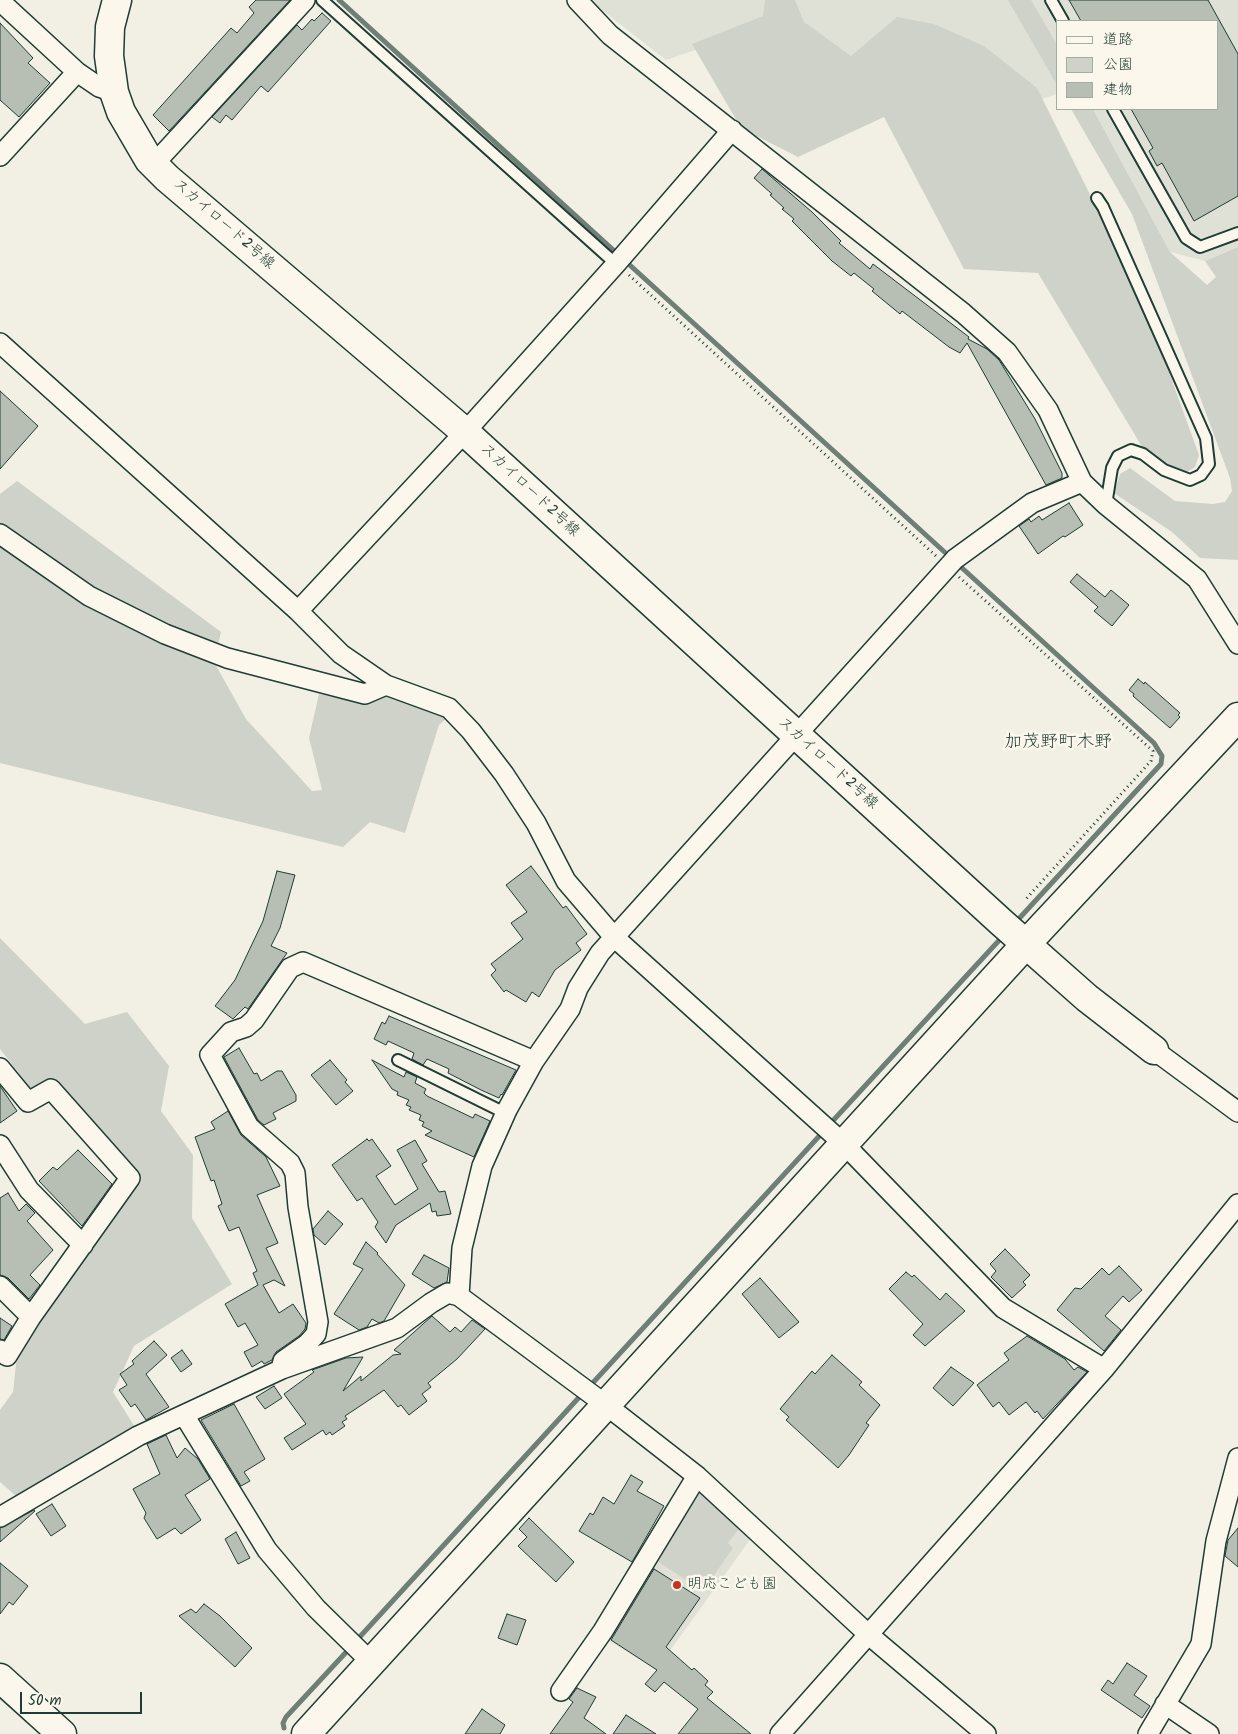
<!DOCTYPE html>
<html>
<head>
<meta charset="utf-8">
<style>
	body { margin:0 }
	#map { position:relative; width:1238px; height:1734px; overflow:hidden; background:#f2f0e5; font-family:Kalam,"Klee One",sans-serif }
	canvas { display:block }
	.legend { position:absolute; left:1056px; top:20px; width:162px; height:90px; box-sizing:border-box; background:#fbf7ec; border:1px solid #a3ada2; margin:0; padding:6px 9px; list-style:none; font-size:15px; color:#1f3d34 }
	.legend li { display:flex; align-items:center; gap:10px; height:25px }
	.legend b { width:25px; border:1px solid #a3ada2 }
	.scale { position:absolute; left:20px; top:1692px; width:122px; height:22px; box-sizing:border-box; border:2px solid #1f3d34; border-top:0; padding-left:6px; font-size:15px; line-height:18px; white-space:nowrap; color:#1f3d34; -webkit-text-stroke:4px #fbf7ec; paint-order:stroke }
</style>
</head>
<body>
<div id="map">
<canvas width="1238" height="1734"></canvas>
<ul class="legend">
<li><b style="height:6px;background:#fbf7ec"></b>道路</li>
<li><b style="height:14px;background:#cfd2c8"></b>公園</li>
<li><b style="height:14px;background:#b7beb3"></b>建物</li>
</ul>
<div class="scale">50 m</div>
</div>
<script>
const context = document.querySelector('canvas').getContext('2d');
context.lineJoin = 'round';
function fillPath(path, color) { context.fillStyle = color; context.fill(path, 'evenodd'); }
const shape = rows => new Path2D(rows.map(r => 'M' + r).join(''));
function strokePath(path, color, width, dash) { context.strokeStyle = color; context.lineWidth = width; context.lineCap = dash ? 'butt' : 'round'; context.setLineDash(dash || []); context.stroke(path); }
function drawText(font, color, halo, rows, align = 'center') {
  context.font = font + ' Kalam,"Klee One",sans-serif'; context.lineWidth = 5; context.setLineDash([]); context.textBaseline = 'middle'; context.strokeStyle = halo; context.fillStyle = color; for (const [text, x, y, turn = 0] of rows) {
    context.save(); context.translate(x, y); context.rotate((+turn || 0) * Math.PI / 180); context.textAlign = isNaN(turn) ? turn : align; if (halo) context.strokeText(text, 0, 0); context.fillText(text, 0, 0); context.restore();
  }
}
const built = shape([
	[589,0,1238,0,1238,247,1205,261,1170,252,1093,109,1217,109,1217,21,1057,21,1057,94,1039,100,847,68,785,19,666,60],
	[701,1486,754,1534,656,1670,603,1637]
]);
const green = shape([
	[765,0,795,0,804,22,851,56,897,17,934,24,984,46,1037,88,1143,301,1199,455,1195,467,1184,474,1170,470,1141,445,1038,273,964,269,884,117,798,157,741,128,692,44,763,16],
	[1008,0,1031,0,1057,45,1057,85],
	[1071,109,1093,109,1170,252,1207,285,1216,277,1205,261,1238,247,1238,560,1200,558,1172,532,1114,493,1120,474,1130,468,1175,501,1213,504,1225,502,1232,491,1230,478,1132,214],
	[17,481,221,632,214,662,246,719,312,791,322,790,309,738,319,694,367,704,386,692,448,717,439,725,405,833,370,822,343,847,0,763,0,494],
	[0,938,85,1024,127,1012,169,1066,161,1111,193,1155,192,1218,232,1284,134,1346,113,1392,138,1432,23,1502,0,1482,0,1410,13,1392,17,1355,22,1344,141,1177,55,1081,32,1090,0,1049],
	[702,1491,741,1526,728,1543,733,1548,703,1591,654,1559]
]);
const stream = shape([
	[339,0,1154,743,1162,756,1161,764,1015,923],
	[829,1125,1004,935],
	[589,1387,823,1132],
	[356,1641,583,1393],
	[284,1728,283,1723,286,1717,350,1648]
]);
const building = shape([
	[256,0,290,0,169,131,153,115,231,28,237,33,254,13,249,7,256,0],
	[1069,0,1208,0,1238,54,1238,196,1194,221,1162,163,1157,166,1149,151,1153,148,1131,109,1217,109,1217,21,1081,21,1069,0],
	[322,13,331,21,268,92,261,86,232,120,226,115,220,123,212,117,297,25,302,30,312,19,314,21,322,13],
	[0,23,33,58,28,63,50,83,19,117,0,100,0,23],
	[762,169,812,212,841,241,839,243,870,269,873,264,969,337,968,339,987,349,999,360,1035,419,1062,473,1062,478,1046,485,967,343,960,353,949,347,902,311,900,314,872,291,874,289,854,273,851,276,832,261,792,221,794,219,782,209,784,208,770,195,772,194,754,178,762,169],
	[0,391,38,426,0,469,0,391],
	[1069,503,1083,525,1065,537,1063,536,1038,554,1019,526,1029,519,1031,522,1039,516,1042,520,1069,503],
	[1077,574,1105,597,1111,590,1129,605,1112,626,1094,611,1098,607,1070,582,1077,574],
	[1138,679,1144,684,1145,682,1180,713,1178,715,1180,717,1170,728,1133,696,1134,694,1129,690,1138,679],
	[531,866,563,908,566,906,587,934,576,943,581,950,555,970,539,997,532,992,526,1002,506,990,504,992,491,975,496,970,491,964,523,939,511,923,527,912,506,885,531,866],
	[277,871,295,875,280,928,271,946,287,953,248,1009,245,1007,233,1019,215,1006,235,980,263,921,277,871],
	[389,1016,516,1070,502,1095,501,1094,499,1098,481,1090,448,1073,449,1069,427,1059,423,1065,412,1059,414,1053,388,1041,386,1045,374,1039,382,1022,385,1024,389,1016],
	[239,1048,254,1074,257,1073,261,1081,277,1071,282,1071,296,1095,296,1101,273,1113,276,1119,264,1125,258,1120,224,1057,239,1048],
	[330,1060,347,1080,345,1082,353,1091,336,1105,311,1075,330,1060],
	[372,1060,404,1077,406,1072,417,1077,415,1083,426,1089,424,1093,427,1096,473,1118,475,1114,490,1121,474,1157,425,1135,432,1131,422,1126,424,1122,419,1120,421,1115,409,1110,411,1107,406,1105,409,1100,397,1095,398,1092,392,1089,372,1060],
	[0,1086,17,1111,0,1123,0,1086],
	[228,1111,241,1135,266,1157,280,1186,257,1195,278,1243,266,1248,285,1286,274,1280,263,1285,279,1313,293,1304,306,1323,305,1329,299,1336,276,1352,272,1360,264,1364,262,1361,252,1367,244,1352,258,1345,245,1323,238,1327,225,1304,258,1285,253,1273,257,1271,239,1227,229,1231,218,1206,222,1204,214,1180,211,1181,195,1137,215,1129,211,1122,228,1111],
	[367,1139,369,1141,372,1139,391,1166,376,1176,395,1205,418,1189,397,1150,415,1140,427,1161,422,1164,439,1192,445,1191,451,1214,437,1216,436,1211,432,1212,430,1203,396,1225,386,1243,375,1227,378,1222,362,1198,357,1201,332,1165,367,1139],
	[78,1150,112,1184,82,1226,39,1181,53,1167,57,1170,78,1150],
	[8,1193,19,1211,26,1204,35,1213,27,1221,53,1250,30,1275,40,1285,29,1299,8,1278,0,1275,0,1198,8,1193],
	[328,1211,343,1224,325,1245,314,1235,313,1229,328,1211],
	[366,1242,378,1253,377,1254,405,1285,384,1321,379,1323,372,1319,367,1327,359,1330,334,1314,363,1269,353,1264,366,1242],
	[1005,1249,1030,1275,1023,1282,1026,1285,1012,1298,991,1277,996,1271,990,1264,1005,1249],
	[424,1255,449,1268,447,1282,434,1288,412,1274,424,1255],
	[1119,1266,1142,1290,1129,1302,1123,1296,1105,1316,1121,1330,1104,1351,1057,1310,1075,1288,1081,1289,1102,1268,1109,1275,1119,1266],
	[906,1272,912,1277,914,1275,940,1300,946,1293,965,1311,925,1346,913,1335,923,1324,889,1289,906,1272],
	[760,1278,799,1322,779,1338,742,1294,760,1278],
	[432,1316,450,1332,455,1327,461,1332,472,1320,485,1329,457,1359,428,1383,431,1387,422,1394,427,1401,409,1415,401,1405,398,1407,384,1390,345,1416,347,1419,342,1422,345,1426,332,1435,330,1432,326,1435,323,1430,292,1450,284,1438,306,1424,284,1394,314,1372,312,1370,346,1358,363,1357,343,1391,361,1376,361,1381,393,1355,401,1354,394,1350,432,1316],
	[0,1318,12,1326,4,1340,0,1339,0,1318],
	[1027,1336,1065,1359,1074,1370,1078,1367,1087,1372,1043,1419,1037,1411,1035,1413,1026,1402,1009,1415,999,1402,993,1407,977,1385,1009,1360,1004,1353,1027,1336],
	[154,1341,167,1355,146,1374,169,1407,146,1420,135,1404,131,1407,119,1390,127,1385,120,1374,134,1364,132,1361,154,1341],
	[182,1350,192,1364,181,1372,171,1358,182,1350],
	[832,1355,862,1382,859,1385,880,1405,866,1423,869,1425,849,1455,838,1468,786,1420,789,1417,780,1409,812,1371,815,1374,832,1355],
	[951,1367,974,1383,953,1406,933,1388,951,1367],
	[274,1386,282,1398,265,1409,256,1397,274,1386],
	[234,1404,265,1459,244,1472,250,1481,241,1486,201,1420,234,1404],
	[166,1435,177,1458,185,1448,198,1459,210,1479,185,1495,201,1520,181,1534,175,1528,157,1539,144,1518,146,1513,133,1489,160,1474,147,1444,166,1435],
	[631,1475,643,1482,637,1491,664,1506,632,1562,579,1531,590,1513,593,1515,603,1497,614,1504,631,1475],
	[52,1504,66,1526,51,1536,36,1514,52,1504],
	[34,1510,35,1511,0,1542,0,1528,34,1510],
	[529,1518,574,1562,556,1582,518,1546,527,1537,519,1529,529,1518],
	[1238,1528,1238,1567,1225,1556,1228,1540,1238,1528],
	[236,1532,250,1558,238,1564,225,1539,236,1532],
	[0,1563,28,1586,13,1605,9,1602,0,1614,0,1563],
	[654,1569,700,1598,666,1647,692,1670,694,1668,708,1681,705,1685,713,1692,707,1698,751,1734,678,1734,698,1709,664,1682,655,1692,645,1684,657,1670,611,1640,654,1569],
	[204,1604,220,1616,252,1648,235,1667,179,1616,191,1609,196,1613,204,1604],
	[507,1614,526,1620,517,1645,498,1638,507,1614],
	[1127,1663,1147,1676,1134,1695,1150,1706,1142,1718,1101,1690,1108,1680,1113,1684,1127,1663],
	[577,1688,596,1697,584,1718,606,1734,550,1734,573,1702,569,1699,577,1688],
	[482,1709,505,1725,500,1734,465,1734,482,1709],
	[626,1715,656,1734,613,1734,626,1715]
]);
const path = shape([
	[629,275,936,556],
	[959,577,1153,751,1151,761,1026,899]
]);
const lane = shape([
	[322,0,616,264],
	[1051,0,1063,21],
	[1113,109,1186,238,1200,247,1238,233],
	[1097,198,1103,207,1206,438,1209,464,1201,475,1190,480,1164,470,1143,454,1131,450,1118,456,1112,468,1106,505],
	[398,1060,505,1113]
]);
const street = shape([
	[577,0,610,35,963,313,1007,352,1048,410,1082,482,1106,505,1197,579,1238,644],
	[0,1,77,72,99,87,114,92],
	[0,156,77,72],
	[154,164,305,0],
	[0,343,298,611,341,654,386,685,449,708,471,731,504,774,536,823,566,881,614,937,845,1145,1003,1308,1104,1369],
	[0,534,89,596,165,634,227,658,365,694,386,685],
	[298,611,465,432,616,264,732,130],
	[1154,1050,1238,1112],
	[0,1068,28,1102,51,1089,130,1178,31,1317,7,1356,0,1350],
	[0,1145,29,1190,83,1245],
	[0,1286,31,1317],
	[459,1296,462,1248,482,1166,507,1110,534,1061,570,1009,578,988,600,953,955,559,1032,503,1082,482],
	[282,1365,283,1361,307,1344,316,1334,318,1322,298,1207,295,1173,290,1163,249,1127,210,1055,231,1032,246,1027,254,1020,290,968,303,962,534,1061],
	[184,1415,267,1550,316,1608,371,1662],
	[0,1517,138,1436,282,1369,397,1328,431,1303,448,1293,459,1296,606,1405,697,1476,869,1635,986,1734],
	[561,1691,603,1631,697,1476],
	[1165,1704,1209,1734],
	[780,1734,1104,1369,1238,1204],
	[1148,1734,1201,1644,1216,1541,1238,1458]
]);
const secondary = shape([
	[117,0,110,27,109,56,114,92,121,112,149,160,167,178,465,432,1001,922,1087,998,1154,1050],
	[0,1678,62,1734],
	[306,1734,1026,944,1238,717]
]);
const markers = [
	[677,1585,5,"#c8321e"]
];
const streetNames = [
	["スカイロード2号線",223,225,41],
	["スカイロード2号線",529,491,43],
	["スカイロード2号線",827,764,42]
];
const poiNames = [
	["明応こども園",687,1585]
];
const quarterNames = [
	["加茂野町木野",1058,744]
];
fillPath(built, '#e0e1d6');
fillPath(green, '#cfd2c8');
strokePath(stream, '#6e7f75', 5);
fillPath(building, '#b7beb3');
strokePath(building, '#1f3d34', 1);
strokePath(lane, '#1f3d34', 14);
strokePath(street, '#1f3d34', 22);
strokePath(secondary, '#1f3d34', 31);
strokePath(path, '#1f3d34', 3, [1, 4]);
strokePath(lane, '#fbf7ec', 10);
strokePath(street, '#fbf7ec', 19);
strokePath(secondary, '#fbf7ec', 28);
for (const [x, y, r, color] of markers) { const dot = new Path2D(); dot.arc(x, y, r, 0, 2 * Math.PI); context.fillStyle = color; context.fill(dot); strokePath(dot, '#fbf7ec', 2); }
drawText('15px', '#1f3d34', '#fbf7ec', streetNames);
drawText('15px', '#1f3d34', '#fbf7ec', poiNames, 'left');
drawText('18px', '#1f3d34', '#fbf7ec', quarterNames);
</script>
</body>
</html>
